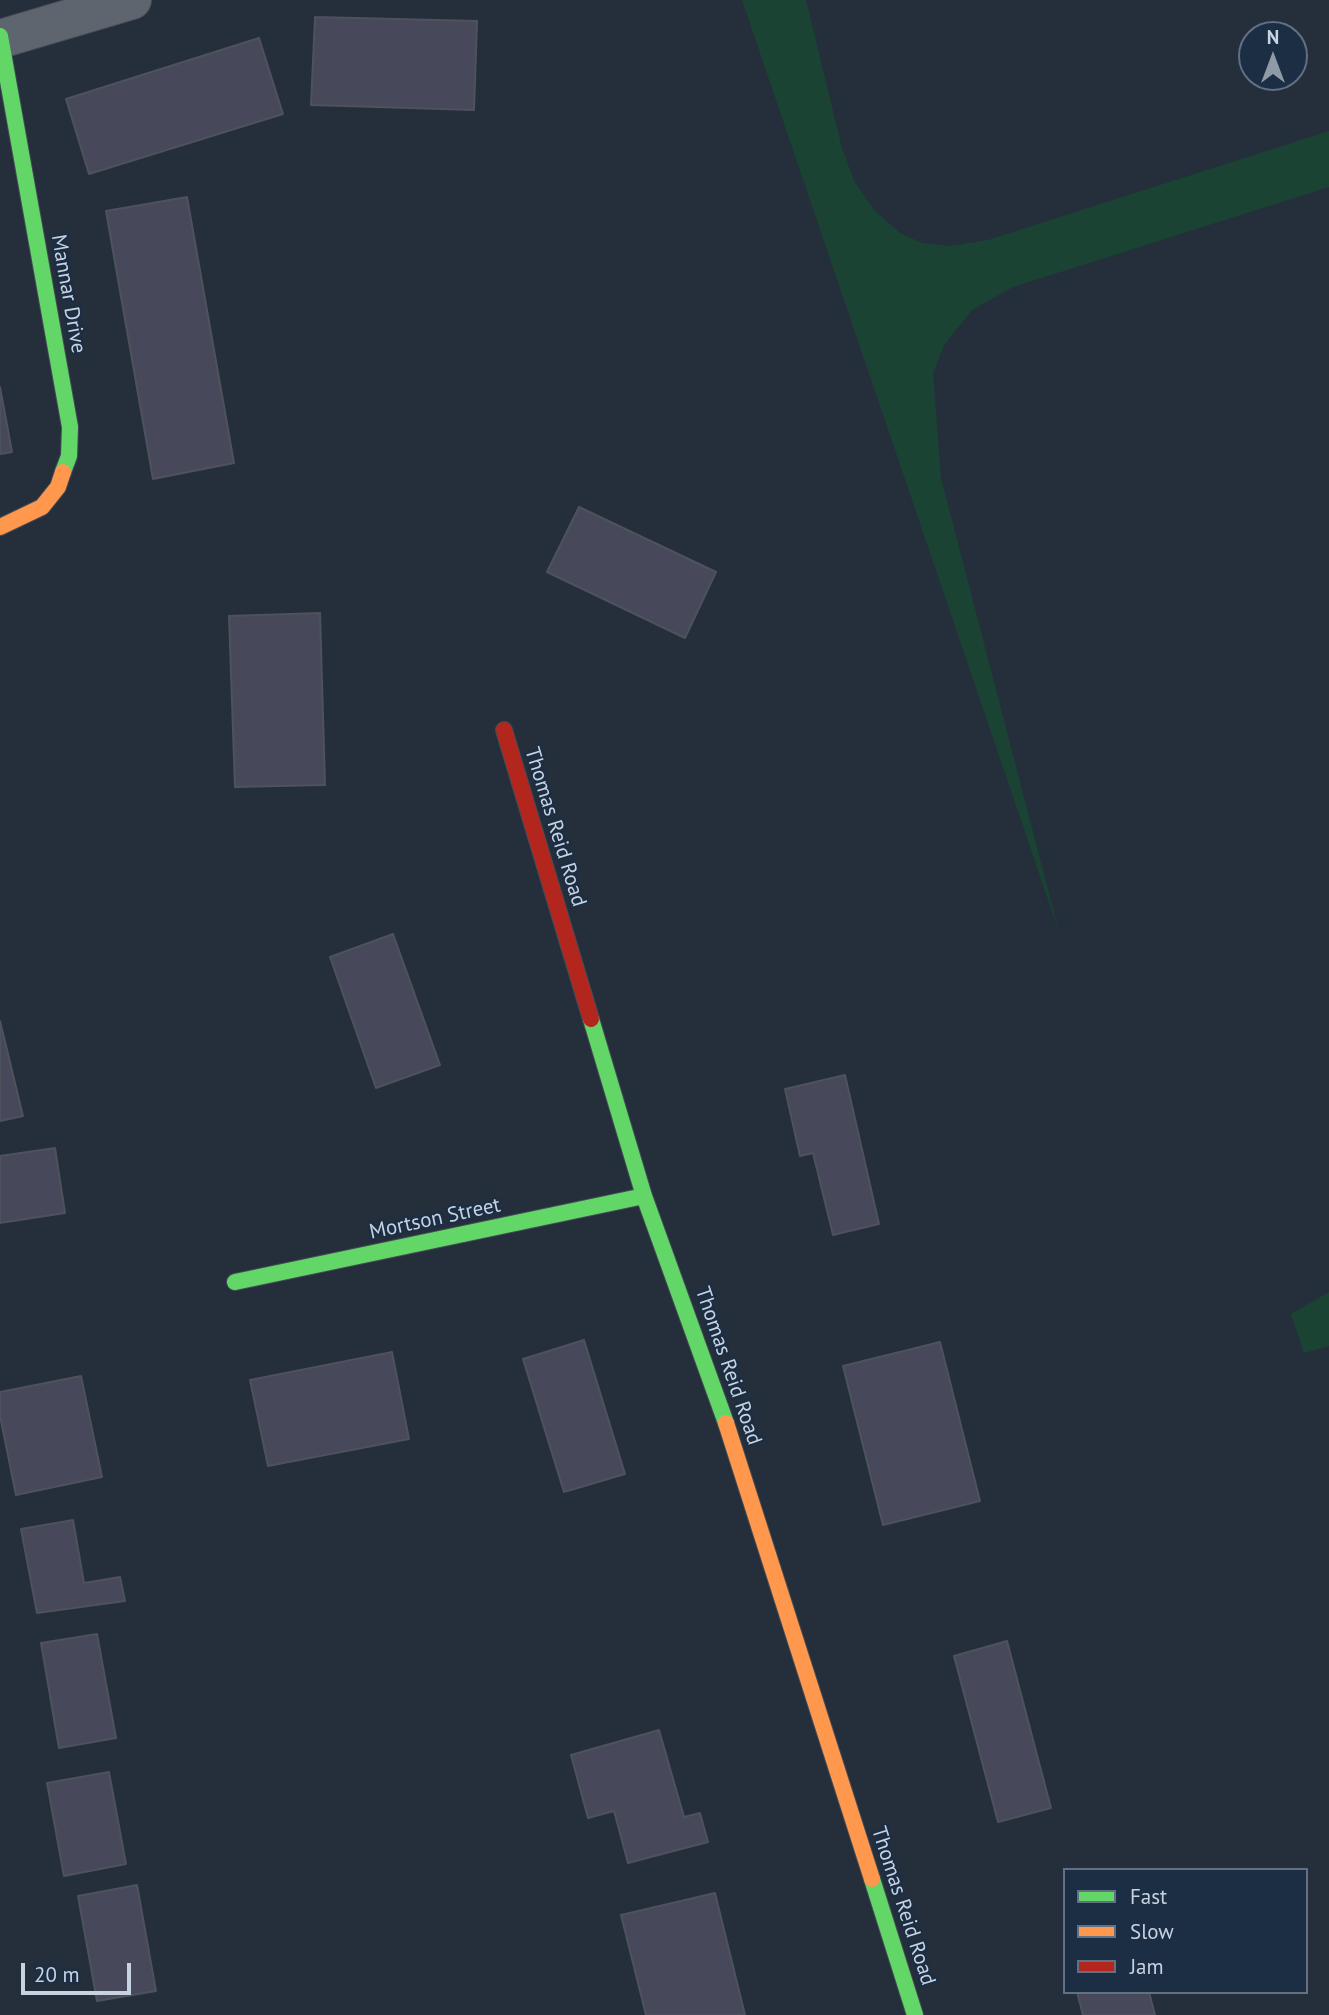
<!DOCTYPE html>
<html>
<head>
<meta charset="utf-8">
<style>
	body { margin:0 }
	#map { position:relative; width:1329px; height:2015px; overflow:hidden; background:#252f3b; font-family:"PT Sans",sans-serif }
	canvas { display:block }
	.legend { position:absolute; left:1063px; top:1868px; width:245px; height:126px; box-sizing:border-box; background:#1c2e44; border:2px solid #617083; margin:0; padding:9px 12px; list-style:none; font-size:21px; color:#c8d3e1 }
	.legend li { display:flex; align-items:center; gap:14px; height:35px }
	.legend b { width:35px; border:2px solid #617083 }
	.north { position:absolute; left:1238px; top:21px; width:70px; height:70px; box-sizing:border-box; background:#1c2e44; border:2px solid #617083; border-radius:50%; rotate:0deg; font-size:19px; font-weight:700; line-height:28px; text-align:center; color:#c8d3e1 }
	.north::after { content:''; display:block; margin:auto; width:24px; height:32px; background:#8f9aa7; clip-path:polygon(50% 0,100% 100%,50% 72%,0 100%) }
	.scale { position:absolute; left:21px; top:1963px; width:110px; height:32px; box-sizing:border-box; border:4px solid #c8d3e1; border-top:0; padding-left:9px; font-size:21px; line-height:24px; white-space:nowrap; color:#c8d3e1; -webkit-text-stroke:5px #1c2e44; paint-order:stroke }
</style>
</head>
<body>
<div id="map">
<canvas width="1329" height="2015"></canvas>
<ul class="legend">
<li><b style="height:9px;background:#63d668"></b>Fast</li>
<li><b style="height:9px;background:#ff974d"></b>Slow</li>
<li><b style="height:9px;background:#b3261e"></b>Jam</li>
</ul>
<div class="north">N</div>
<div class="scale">20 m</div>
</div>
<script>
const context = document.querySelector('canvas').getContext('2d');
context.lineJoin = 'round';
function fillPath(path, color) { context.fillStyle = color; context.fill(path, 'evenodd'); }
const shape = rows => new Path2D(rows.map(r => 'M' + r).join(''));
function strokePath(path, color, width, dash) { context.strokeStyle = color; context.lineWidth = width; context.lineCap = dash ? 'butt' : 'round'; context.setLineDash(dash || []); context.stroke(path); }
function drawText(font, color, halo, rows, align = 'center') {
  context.font = font + ' "PT Sans",sans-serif'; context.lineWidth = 5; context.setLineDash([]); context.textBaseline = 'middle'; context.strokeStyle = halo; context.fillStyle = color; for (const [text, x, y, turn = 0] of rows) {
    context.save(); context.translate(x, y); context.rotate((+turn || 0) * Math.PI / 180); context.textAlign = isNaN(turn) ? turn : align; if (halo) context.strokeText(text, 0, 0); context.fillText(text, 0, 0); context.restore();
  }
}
const green = shape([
	[742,0,806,0,842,148,854,181,874,210,900,233,922,243,950,246,988,240,1329,131,1329,187,1013,287,972,310,944,345,933,373,941,478,1059,932],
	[1329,1292,1329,1346,1304,1353,1291,1314]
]);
const building = shape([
	[315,17,477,21,474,110,311,105,315,17],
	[259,38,283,114,89,174,66,99,259,38],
	[187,197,234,463,153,479,106,211,187,197],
	[0,387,12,452,0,454,0,387],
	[579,507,716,572,685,638,547,572,579,507],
	[320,613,325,785,235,787,229,616,320,613],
	[393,934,440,1065,376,1088,330,957,393,934],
	[0,1021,23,1116,0,1121,0,1021],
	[845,1075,879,1224,833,1235,813,1153,800,1156,785,1089,845,1075],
	[55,1148,65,1213,0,1223,0,1156,55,1148],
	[584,1340,625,1474,564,1492,523,1359,584,1340],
	[940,1342,980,1501,883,1525,843,1366,940,1342],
	[392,1352,409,1439,268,1466,250,1380,392,1352],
	[81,1376,102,1477,16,1495,0,1416,0,1392,81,1376],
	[73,1520,84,1583,120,1577,125,1601,37,1613,21,1529,73,1520],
	[97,1634,116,1738,59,1748,41,1643,97,1634],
	[1007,1641,1051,1808,998,1822,954,1656,1007,1641],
	[659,1730,684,1817,700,1813,708,1842,628,1863,614,1811,588,1818,571,1755,659,1730],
	[109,1772,126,1864,64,1876,47,1783,109,1772],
	[137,1885,156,1991,97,2001,78,1896,137,1885],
	[715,1893,745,2015,646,2015,621,1915,715,1893],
	[1077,1992,1149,1992,1155,2015,1083,2015,1077,1992]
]);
const street = shape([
	[0,39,132,0]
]);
const fast = shape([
	[0,36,70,427,69,456,63,472],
	[591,1019,644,1196,726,1423],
	[235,1282,644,1196],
	[872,1879,915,2015]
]);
const slow = shape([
	[0,527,42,507,58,487,63,472],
	[726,1423,872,1879]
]);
const jam = shape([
	[504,730,591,1019]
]);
const streetNames = [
	["Mannar Drive",68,294,80],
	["Thomas Reid Road",555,827,73],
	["Mortson Street",435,1219,-12],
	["Thomas Reid Road",728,1366,71],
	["Thomas Reid Road",903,1906,72]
];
fillPath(green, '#1b4333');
fillPath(building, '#48485b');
strokePath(building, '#4e525d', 2);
strokePath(street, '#444c57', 40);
strokePath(fast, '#444c57', 18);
strokePath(slow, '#444c57', 18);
strokePath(jam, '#444c57', 18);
strokePath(street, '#5e656f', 38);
strokePath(fast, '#63d668', 16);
strokePath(slow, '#ff974d', 16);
strokePath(jam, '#b3261e', 16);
drawText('21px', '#c8d3e1', '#1c2e44', streetNames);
</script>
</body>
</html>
